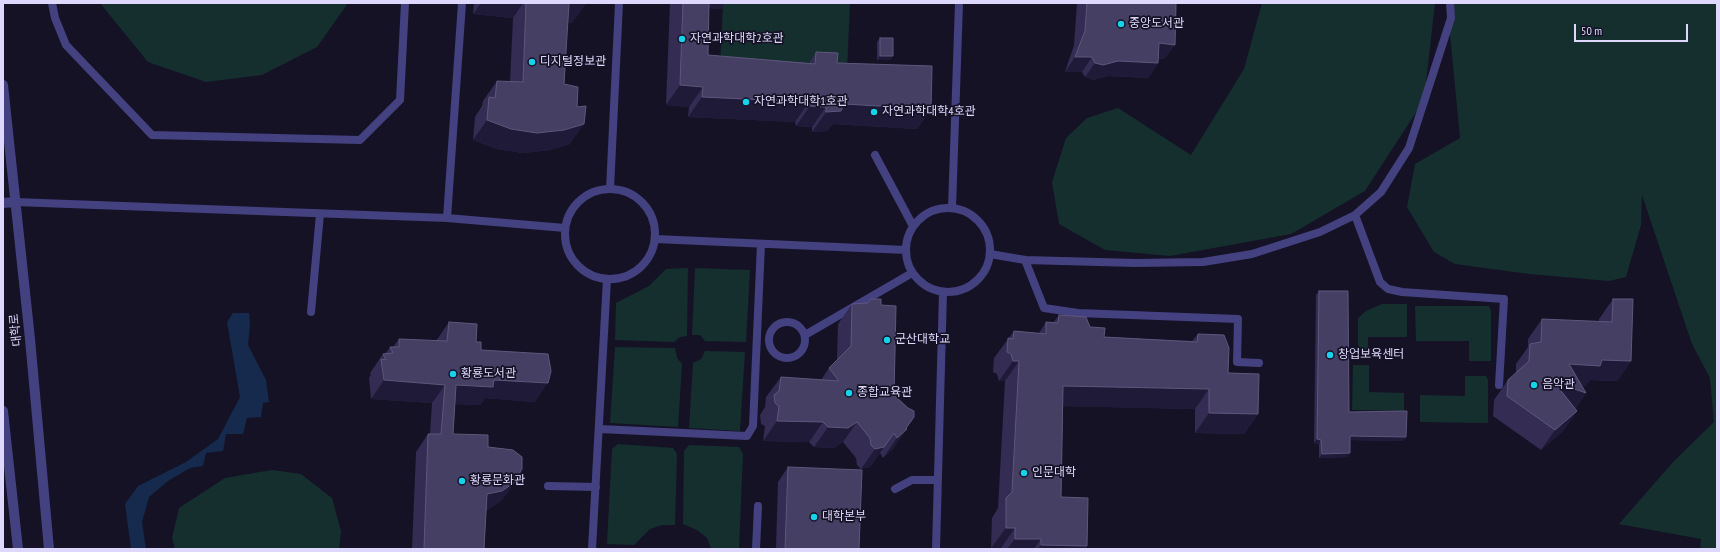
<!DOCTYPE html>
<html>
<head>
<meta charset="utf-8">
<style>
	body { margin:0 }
	#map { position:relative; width:1720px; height:552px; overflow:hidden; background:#151226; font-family:"PT Sans Narrow",sans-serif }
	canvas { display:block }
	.frame { position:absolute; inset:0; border:4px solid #ded9fc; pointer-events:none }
	.scale { position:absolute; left:1574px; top:24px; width:114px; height:18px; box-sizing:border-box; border:2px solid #ded9fc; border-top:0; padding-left:5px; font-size:12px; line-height:14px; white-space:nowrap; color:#ded9fc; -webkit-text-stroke:3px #151226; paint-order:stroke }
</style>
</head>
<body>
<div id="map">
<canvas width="1720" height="552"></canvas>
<div class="frame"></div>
<div class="scale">50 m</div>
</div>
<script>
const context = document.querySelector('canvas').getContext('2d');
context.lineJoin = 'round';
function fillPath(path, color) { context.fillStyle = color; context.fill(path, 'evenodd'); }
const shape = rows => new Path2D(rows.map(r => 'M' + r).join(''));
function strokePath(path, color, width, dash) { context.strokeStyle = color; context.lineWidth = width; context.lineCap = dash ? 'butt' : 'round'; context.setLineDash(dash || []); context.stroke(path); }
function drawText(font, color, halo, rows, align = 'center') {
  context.font = font + ' "PT Sans Narrow","Noto Sans KR",sans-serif'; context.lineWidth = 3.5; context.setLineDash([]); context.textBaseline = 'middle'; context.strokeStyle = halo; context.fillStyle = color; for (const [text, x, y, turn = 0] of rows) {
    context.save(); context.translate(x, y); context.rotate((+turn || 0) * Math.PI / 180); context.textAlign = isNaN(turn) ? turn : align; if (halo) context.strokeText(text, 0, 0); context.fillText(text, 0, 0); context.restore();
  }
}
const green = shape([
	[100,3,348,3,317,47,262,75,206,82,148,62],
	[723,3,850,3,847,71,720,66],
	[1262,3,1435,3,1424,100,1365,191,1291,234,1170,256,1105,250,1059,224,1052,182,1066,138,1087,118,1118,108,1191,155,1244,69],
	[1447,3,1717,3,1717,549,1700,549,1701,539,1619,524,1673,462,1714,422,1710,378,1692,344,1642,195,1641,225,1626,277,1609,281,1529,274,1455,264,1434,252,1407,207,1415,164,1460,138],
	[688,268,687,336,680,337,674,342,615,340,616,303,649,286,666,269],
	[695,268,750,270,746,342,705,341,700,335,692,335],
	[1382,304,1407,304,1407,337,1368,337,1368,350,1358,350,1358,318,1366,311],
	[1415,306,1489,306,1491,311,1491,361,1469,361,1469,341,1416,341],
	[615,347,675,348,677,358,682,364,678,427,610,423],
	[705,351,745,352,740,431,689,428,693,363,701,359],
	[1353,365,1369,365,1369,392,1404,393,1404,411,1352,410],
	[1465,376,1486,376,1488,380,1488,423,1420,422,1420,395,1465,396],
	[618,444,673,448,677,454,675,525,662,525,650,529,634,545,607,544,612,449],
	[689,445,739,447,743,454,739,549,711,548,707,538,697,530,683,524,684,451],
	[272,470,301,474,332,498,341,531,339,549,175,549,172,538,179,508,225,478]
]);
const water = shape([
	[233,313,249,313,250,325,248,345,266,380,269,402,263,403,261,417,247,418,243,434,226,434,223,451,206,453,203,466,190,468,168,481,149,497,142,522,146,549,131,549,125,504,138,486,186,462,218,439,240,397,227,322]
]);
const service = shape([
	[52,3,55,18,66,45,152,135,360,140,400,100,405,3],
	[875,155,913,226],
	[610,189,619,3],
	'565 234a45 45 0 1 1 90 0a45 45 0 1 1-90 0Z',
	[15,202,447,218,565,228],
	[952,208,959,3],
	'906 250a42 42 0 1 1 84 0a42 42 0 1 1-84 0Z',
	[1355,215,1380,282,1388,289,1402,292,1504,299,1499,385],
	[447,218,462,3],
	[655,239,906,250],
	[990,254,1025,260,1136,263,1203,262,1252,254,1320,232,1355,215,1381,192,1409,148,1451,18,1450,3],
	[1025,260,1044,308,1078,313,1238,319,1237,362,1259,363],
	[311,312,320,214],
	'769 340a18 18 0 1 1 36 0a18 18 0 1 1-36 0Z',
	[805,335,912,273],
	[600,429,747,436,753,426,761,244],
	[548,486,596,487],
	[895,489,912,480,937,480],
	[592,549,607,279],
	[756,549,758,506],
	[936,549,943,292]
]);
const tertiary = shape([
	[3,85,30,339,49,549],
	[3,203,15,202],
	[3,411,18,549]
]);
const wall = shape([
	[474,3,586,3,572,23,567,23,564,84,570,144,550,150,523,153,497,149,473,140,475,117,482,106,483,101,497,81,510,82,513,18,473,14],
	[670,3,725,3,721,9,709,8,708,55,809,63,816,52,931,109,917,129,833,124,827,131,812,132,812,127,796,126,795,122,688,117,689,107,666,105],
	[1077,3,1176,3,1175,45,1164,59,1158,59,1158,63,1148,78,1108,76,1093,80,1085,77,1082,72,1065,72,1074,45],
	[880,38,893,56,890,60,877,60,877,42],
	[1319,291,1349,412,1406,437,1403,441,1350,440,1350,453,1347,457,1319,458,1319,444,1314,443,1316,295],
	[1613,299,1631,361,1617,381,1590,380,1586,386,1582,386,1586,393,1575,409,1577,411,1563,431,1541,450,1493,416,1494,400,1508,380,1516,374,1516,364,1528,347,1528,339,1542,319,1599,322,1599,319],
	[852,304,881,305,894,395,914,417,893,449,883,458,880,453,870,467,861,469,857,465,856,458,843,442,834,448,814,447,809,442,763,441,765,426,761,424,760,415,765,407,766,397,781,377,821,380,829,368,837,360,838,324],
	[1059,315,1090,327,1104,337,1192,341,1198,334,1228,373,1258,414,1244,434,1195,433,1195,409,1063,406,1061,497,1087,546,1085,549,991,548,992,518,998,508,1005,381,999,381,997,374,993,372,994,358,1014,331,1039,333,1046,322,1053,323],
	[449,322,476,342,481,350,535,402,485,398,480,405,455,404,453,434,488,447,515,482,502,500,489,509,486,510,484,549,412,549,416,452,428,434,430,434,432,403,371,399,369,378,371,374,370,373,383,354,385,354,390,347,393,347,399,339,436,341],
	[788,467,859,549,776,549,778,482]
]);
const shadedWall = shape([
	[481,3,523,3,513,18,473,14],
	[568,3,586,3,572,23,555,23],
	[699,3,725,3,721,9,696,8],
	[1159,43,1175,45,1164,59,1148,58],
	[880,56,893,56,890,60,877,60],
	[1075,57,1092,57,1082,72,1065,72],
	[1118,61,1158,63,1148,78,1108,76,1093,80,1085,77,1095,63],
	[680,85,703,87,689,107,666,105],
	[702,97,809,102,795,122,688,117],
	[844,104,931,109,917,129,833,124,827,131,812,132,826,112],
	[810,106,826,107,812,127,796,126],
	[487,120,584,124,570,144,550,150,523,153,497,149,473,140],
	[1602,360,1631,361,1617,381,1590,380,1586,386,1561,384,1586,393,1572,413,1540,402,1569,364],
	[1013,361,1019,361,1005,381,999,381],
	[384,380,445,385,432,403,371,399],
	[494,380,548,383,535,402,485,398,480,405,444,404,456,385],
	[1063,386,1209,389,1195,409,1049,406],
	[1577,411,1563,431,1541,450,1555,430],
	[1209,413,1258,414,1244,434,1195,433],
	[914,417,904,432,907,429,893,449,883,458,897,438],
	[777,421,823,422,809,442,763,441],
	[857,422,843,442,834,448,814,447,828,427],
	[894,433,870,467,861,469,875,449],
	[1350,436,1406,437,1403,441,1347,440],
	[1317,439,1321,440,1319,444,1314,443],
	[1350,453,1347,457,1319,458,1322,454],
	[515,482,502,500,489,509,474,512,487,494],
	[1006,528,1015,528,1001,548,991,548],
	[1015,539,1041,539,1034,549,1007,549],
	[1041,545,1087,546,1085,549,1037,549]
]);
const building = shape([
	[526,3,569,3,564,84,578,87,577,107,586,106,584,124,564,130,537,133,511,129,487,120,489,97,495,98,497,81,523,82,526,3],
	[683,3,709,3,708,55,815,64,816,52,838,53,837,63,932,66,931,109,844,104,841,111,826,112,826,107,810,106,809,102,702,97,703,87,680,85,683,3],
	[1087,3,1176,3,1175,45,1159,43,1158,63,1118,61,1103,65,1095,63,1092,57,1075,57,1085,31,1087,3],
	[880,38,893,38,893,56,880,56,880,38],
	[1319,291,1348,291,1349,412,1407,411,1406,437,1350,436,1350,453,1322,454,1321,440,1317,439,1319,291],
	[871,299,881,299,881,305,896,306,894,395,908,408,914,411,914,417,906,428,907,429,897,438,894,433,884,447,875,449,871,445,870,438,857,422,848,428,828,427,823,422,777,421,779,406,775,403,774,395,779,391,781,377,839,381,829,368,851,346,852,304,868,303,871,299],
	[1613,299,1633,299,1631,361,1602,360,1600,366,1569,364,1586,393,1554,382,1577,411,1555,430,1507,396,1508,380,1529,361,1530,344,1541,342,1542,319,1612,322,1613,299],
	[1059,315,1086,317,1090,327,1105,328,1104,337,1197,342,1198,334,1224,335,1229,348,1228,373,1259,374,1258,414,1209,413,1209,389,1063,386,1061,497,1088,498,1087,546,1041,545,1041,539,1015,539,1015,528,1006,528,1006,498,1012,492,1019,361,1013,361,1011,354,1007,352,1008,338,1013,339,1014,331,1046,334,1046,322,1058,323,1059,315],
	[449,322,477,324,476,342,481,342,481,350,548,354,551,371,548,383,494,380,493,387,456,385,453,434,488,435,488,447,513,450,522,457,522,469,515,482,502,491,487,494,484,549,424,549,428,434,441,434,445,385,384,380,381,359,386,360,383,354,393,353,390,347,399,347,399,339,447,341,449,322],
	[788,467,862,470,859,549,785,549,788,467]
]);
const markers = [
	[1121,24,4,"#16d3eb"],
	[682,39,4,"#16d3eb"],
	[532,62,4,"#16d3eb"],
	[746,102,4,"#16d3eb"],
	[874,112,4,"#16d3eb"],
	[887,340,4,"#16d3eb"],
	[1330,355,4,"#16d3eb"],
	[453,374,4,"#16d3eb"],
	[1534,385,4,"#16d3eb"],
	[849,393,4,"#16d3eb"],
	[1024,473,4,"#16d3eb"],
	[462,481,4,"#16d3eb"],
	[814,517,4,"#16d3eb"]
];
const poiNames = [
	["중앙도서관",1129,24],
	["자연과학대학2호관",690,39],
	["디지털정보관",540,62],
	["자연과학대학1호관",754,102],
	["자연과학대학4호관",882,112],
	["군산대학교",895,340],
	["창업보육센터",1338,355],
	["황룡도서관",461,374],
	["음악관",1542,385],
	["종합교육관",857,393],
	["인문대학",1032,473],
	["황룡문화관",470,481],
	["대학본부",822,517]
];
const streetNames = [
	["대학로",16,330,-96]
];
fillPath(green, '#152f2f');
fillPath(water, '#152a4c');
strokePath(service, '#444181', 8);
strokePath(tertiary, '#444181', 10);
fillPath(wall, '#342c52');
fillPath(shadedWall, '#201a39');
fillPath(building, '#463f64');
strokePath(building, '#5e577c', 1);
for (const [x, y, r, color] of markers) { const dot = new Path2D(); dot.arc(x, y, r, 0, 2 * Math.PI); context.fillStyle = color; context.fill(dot); strokePath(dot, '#151226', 1.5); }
drawText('12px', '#ded9fc', '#151226', poiNames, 'left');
drawText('12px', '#ded9fc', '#151226', streetNames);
</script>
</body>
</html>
